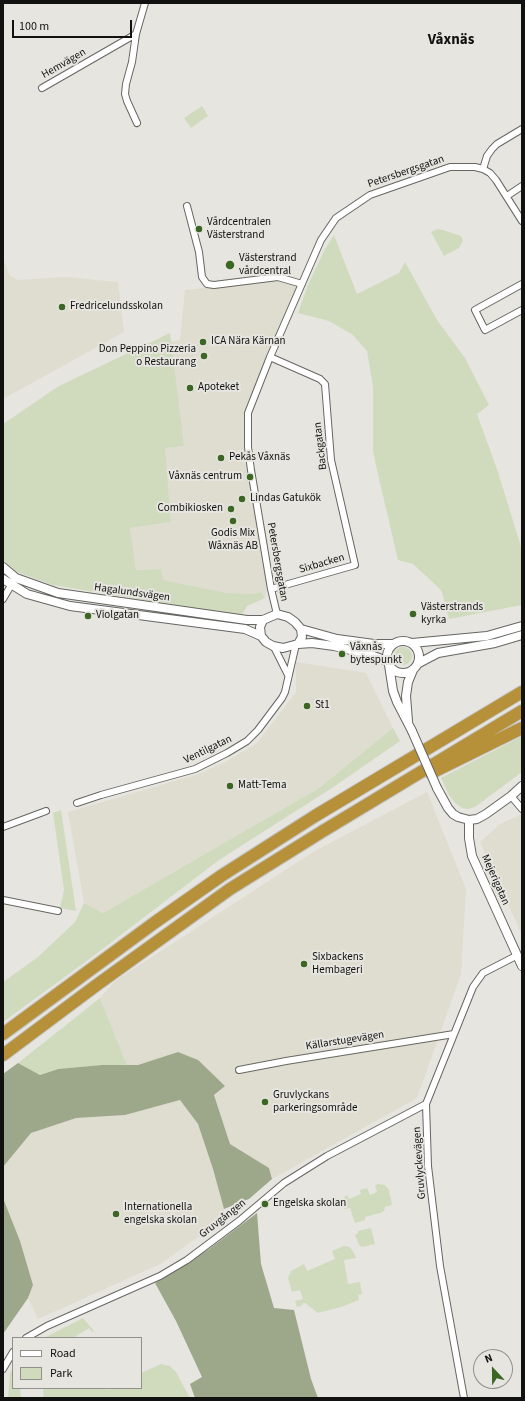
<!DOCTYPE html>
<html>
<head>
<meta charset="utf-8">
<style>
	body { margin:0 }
	#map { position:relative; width:525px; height:1401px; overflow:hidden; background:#e6e5e0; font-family:"Source Sans 3",sans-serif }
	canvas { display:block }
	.frame { position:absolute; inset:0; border:4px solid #11110f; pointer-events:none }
	.legend { position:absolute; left:12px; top:1337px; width:130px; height:52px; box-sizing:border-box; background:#e6e5e0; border:1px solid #91908c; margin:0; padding:5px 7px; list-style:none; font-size:12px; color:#11110f }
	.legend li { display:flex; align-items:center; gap:8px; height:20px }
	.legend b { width:20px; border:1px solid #91908c }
	.north { position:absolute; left:473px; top:1349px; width:40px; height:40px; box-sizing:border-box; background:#e6e5e0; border:1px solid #91908c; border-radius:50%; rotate:338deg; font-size:11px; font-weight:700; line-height:16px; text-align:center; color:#11110f }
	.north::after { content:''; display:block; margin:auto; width:14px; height:18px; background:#3c6623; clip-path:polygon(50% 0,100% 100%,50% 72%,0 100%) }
	.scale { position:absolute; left:12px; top:20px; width:120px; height:18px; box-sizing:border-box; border:2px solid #11110f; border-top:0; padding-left:5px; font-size:12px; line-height:14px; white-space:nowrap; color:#11110f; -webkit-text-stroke:3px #e6e5e0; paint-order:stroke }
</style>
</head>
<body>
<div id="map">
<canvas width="525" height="1401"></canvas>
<div class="frame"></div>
<ul class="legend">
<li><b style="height:5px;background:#fff"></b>Road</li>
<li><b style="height:11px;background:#d0dbbe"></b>Park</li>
</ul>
<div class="north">N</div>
<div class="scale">100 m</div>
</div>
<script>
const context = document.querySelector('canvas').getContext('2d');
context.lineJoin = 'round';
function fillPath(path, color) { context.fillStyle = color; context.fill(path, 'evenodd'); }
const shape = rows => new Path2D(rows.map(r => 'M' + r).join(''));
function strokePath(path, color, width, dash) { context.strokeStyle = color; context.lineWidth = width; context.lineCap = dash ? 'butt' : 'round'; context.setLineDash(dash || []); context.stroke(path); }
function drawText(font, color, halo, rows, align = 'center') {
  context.font = font + ' "Source Sans 3",sans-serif'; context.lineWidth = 4; context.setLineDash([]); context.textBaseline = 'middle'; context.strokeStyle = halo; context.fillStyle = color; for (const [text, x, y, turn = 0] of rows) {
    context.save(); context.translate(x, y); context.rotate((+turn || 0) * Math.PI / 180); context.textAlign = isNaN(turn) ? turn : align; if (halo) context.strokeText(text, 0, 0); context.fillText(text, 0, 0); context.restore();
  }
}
const built = shape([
	[3,258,10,276,18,280,66,277,118,282,124,332,3,399],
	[277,280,297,287,244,413,244,444,267,587,265,598,261,592,251,594,227,593,163,580,161,569,136,570,130,528,171,522,165,448,184,446,170,342,180,340,185,290],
	[296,662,366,673,393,728,319,788,103,913,84,903,68,812,199,774,225,762,257,743,296,692],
	[427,792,466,889,461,974,417,1098,272,1179,269,1168,230,1144,214,1095,225,1085,178,1052,138,1065,127,1065,100,998,115,981,313,852],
	[522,814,522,935,480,842,500,824],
	[180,1100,198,1124,213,1169,224,1209,222,1220,160,1264,38,1319,28,1298,33,1285,20,1241,3,1198,3,1167,31,1133,76,1118,125,1115]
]);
const green = shape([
	[202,106,208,116,191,128,184,118],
	[437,229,443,230,461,236,463,241,459,248,444,256,431,232],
	[334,235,357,294,399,273,405,262,437,320,465,358,489,405,477,414,498,472,522,550,522,605,449,619,442,592,438,587,413,564,398,560,377,470,373,451,373,387,367,351,353,335,329,321,298,313,308,285,325,249],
	[170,333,184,446,165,448,171,522,130,528,136,570,161,569,163,580,227,593,251,594,261,592,265,598,247,606,242,615,198,609,53,585,17,572,3,560,3,424,59,386],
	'394 656a9 9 0 1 1 18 0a9 9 0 1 1-18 0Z',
	[393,728,400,741,332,788,219,860,92,957,3,1022,3,982,38,957,75,922,84,903,103,913,319,788],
	[522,736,522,772,475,807,468,809,462,808,455,803,449,795,441,778],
	[61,810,76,911,60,908,64,890,53,813],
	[100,998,127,1065,102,1065,58,1069,40,1075,18,1063],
	[378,1184,385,1185,389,1190,392,1205,385,1207,384,1211,380,1213,365,1217,365,1220,355,1223,350,1208,344,1209,342,1203,343,1198,347,1195,349,1199,361,1194,360,1190,367,1188,370,1195,377,1192,375,1185],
	[371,1228,375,1244,362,1247,359,1245,355,1235,358,1233,358,1231],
	[344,1246,350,1247,355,1255,356,1258,344,1260,348,1284,360,1282,362,1294,358,1295,359,1300,341,1307,318,1313,305,1303,303,1303,301,1306,297,1307,295,1301,303,1299,300,1290,292,1292,288,1278,291,1271,304,1264,307,1271,335,1259,332,1251],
	[83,1318,94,1331,92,1332,89,1328,73,1338,44,1338],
	[161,1364,170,1366,176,1372,190,1398,44,1398,43,1390,45,1388,107,1388,109,1390,112,1388,141,1388,141,1373],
	[13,1368,13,1388,20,1388,21,1398,8,1398,10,1373]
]);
const forest = shape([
	[178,1052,198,1060,225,1086,214,1095,230,1144,269,1168,272,1179,249,1199,224,1209,213,1169,198,1124,180,1100,125,1115,76,1118,31,1133,3,1167,3,1074,18,1063,40,1075,58,1069,102,1065,138,1065],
	[3,1198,20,1241,33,1285,28,1298,3,1334],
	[257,1213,261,1264,274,1308,294,1310,311,1379,318,1398,195,1398,190,1384,202,1377,176,1321,155,1283,209,1249]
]);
const minor = shape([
	[42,88,136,34],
	[137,123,127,101,125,94,126,84,132,62,136,34,145,3],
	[483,169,487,156,492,149,497,144,522,129],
	[507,196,522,186],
	[187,206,199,252,202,277,207,284,214,285,278,277,302,284],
	[522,284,475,310,485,330,522,310],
	[270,357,320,379,325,384,331,460,355,565,271,589],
	[3,599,13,582],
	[277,614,271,589,251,470,248,447,248,413,270,357,321,240,336,218,370,195,450,167,475,167,483,169,490,173,496,180,522,221],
	[274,647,288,675],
	[511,796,522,809],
	[77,803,101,795,195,769,227,753,247,741,258,730,282,698,285,692,296,644],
	[3,827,46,811],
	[3,900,58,911],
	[239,1070,286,1061,454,1034],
	[26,1338,47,1326,160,1276,187,1260,239,1221,284,1183,327,1156,426,1104],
	[3,1369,13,1352],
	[464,1398,440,1266,428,1166,426,1104,473,987,483,973,516,956]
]);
const tertiary = shape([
	[3,567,16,578,58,593,247,620,263,620,277,614,288,617,295,622,301,629,302,637,298,644,283,648,273,646,266,642,261,636,260,627,263,620],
	[3,579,27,594,70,606,245,629,261,636],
	[301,629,337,639,374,644,393,644],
	'387 657a16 16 0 1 1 32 0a16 16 0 1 1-32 0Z',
	[412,643,487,636,522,626],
	[298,644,312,643,334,646,371,655,387,661],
	[419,663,438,653,495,643,522,635],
	[389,665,393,691,397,702,412,731],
	[408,721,406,696,408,682,413,670],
	[437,788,448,808,453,814,458,817,469,820,477,819,486,814,511,796,522,786],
	[469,820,469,838,472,856,522,966]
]);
const motorway = shape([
	[431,773,522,728],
	[3,1034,154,923,221,876,315,816,522,692],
	[3,1055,98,984,230,889,323,831,522,711]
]);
const tertiaryBridge = shape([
	[412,731,437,788]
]);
const markers = [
	[199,229,4,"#3c6623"],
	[230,265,5,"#3c6623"],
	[62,307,4,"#3c6623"],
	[203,342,4,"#3c6623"],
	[204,356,4,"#3c6623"],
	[190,388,4,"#3c6623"],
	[221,458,4,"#3c6623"],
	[250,477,4,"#3c6623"],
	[242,499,4,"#3c6623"],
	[231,509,4,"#3c6623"],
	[233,521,4,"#3c6623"],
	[413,614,4,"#3c6623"],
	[88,616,4,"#3c6623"],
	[342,654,4,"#3c6623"],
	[307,706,4,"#3c6623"],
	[230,786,4,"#3c6623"],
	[304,964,4,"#3c6623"],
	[265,1102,4,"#3c6623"],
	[265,1204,4,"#3c6623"],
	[116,1214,4,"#3c6623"]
];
const streetNames = [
	["Hemvägen",64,64,-30],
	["Petersbergsgatan",406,172,-19],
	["Backgatan",321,446,-97],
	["Petersbergsgatan",277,562,80],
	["Sixbacken",322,564,-16],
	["Hagalundsvägen",132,593,8],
	["Ventilgatan",208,750,-26],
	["Mejerigatan",495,880,66],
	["Källarstugevägen",345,1041,-9],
	["Gruvlyckevägen",420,1163,-94],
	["Gruvgången",223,1219,-38]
];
const poiNames = [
	["Vårdcentralen",207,223],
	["Västerstrand",207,236],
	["Västerstrand",239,259],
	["vårdcentral",239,272],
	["Fredricelundsskolan",70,307],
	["ICA Nära Kärnan",211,342],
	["Don Peppino Pizzeria",196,350,"right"],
	["o Restaurang",196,363,"right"],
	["Apoteket",198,388],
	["Pekås Våxnäs",229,458],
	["Våxnäs centrum",242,477,"right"],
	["Lindas Gatukök",250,499],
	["Combikiosken",223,509,"right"],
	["Godis Mix",233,534,"center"],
	["Wåxnäs AB",233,547,"center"],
	["Västerstrands",421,608],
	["kyrka",421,621],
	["Violgatan",96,616],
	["Våxnås",350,648],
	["bytespunkt",350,661],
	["St1",315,706],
	["Matt-Tema",238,786],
	["Sixbackens",312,958],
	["Hembageri",312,971],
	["Gruvlyckans",273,1096],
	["parkeringsområde",273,1109],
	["Engelska skolan",273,1204],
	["Internationella",124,1208],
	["engelska skolan",124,1221]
];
const districtNames = [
	["Våxnäs",451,41]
];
fillPath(built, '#dfddd0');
fillPath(green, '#d0dbbe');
fillPath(forest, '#9da88b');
strokePath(minor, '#676662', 8);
strokePath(tertiary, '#676662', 10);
strokePath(motorway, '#c1c1c1', 14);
strokePath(minor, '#fff', 6);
strokePath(tertiary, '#fff', 8);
strokePath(motorway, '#b69139', 12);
strokePath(tertiaryBridge, '#676662', 10, []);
strokePath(tertiaryBridge, '#fff', 8);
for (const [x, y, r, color] of markers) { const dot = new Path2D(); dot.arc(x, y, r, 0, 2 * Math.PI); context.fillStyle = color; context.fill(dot); strokePath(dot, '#e6e5e0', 1.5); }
drawText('11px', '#11110f', '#e6e5e0', streetNames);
drawText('11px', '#11110f', '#e6e5e0', poiNames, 'left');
drawText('bold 15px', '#11110f', '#e6e5e0', districtNames);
</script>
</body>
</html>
